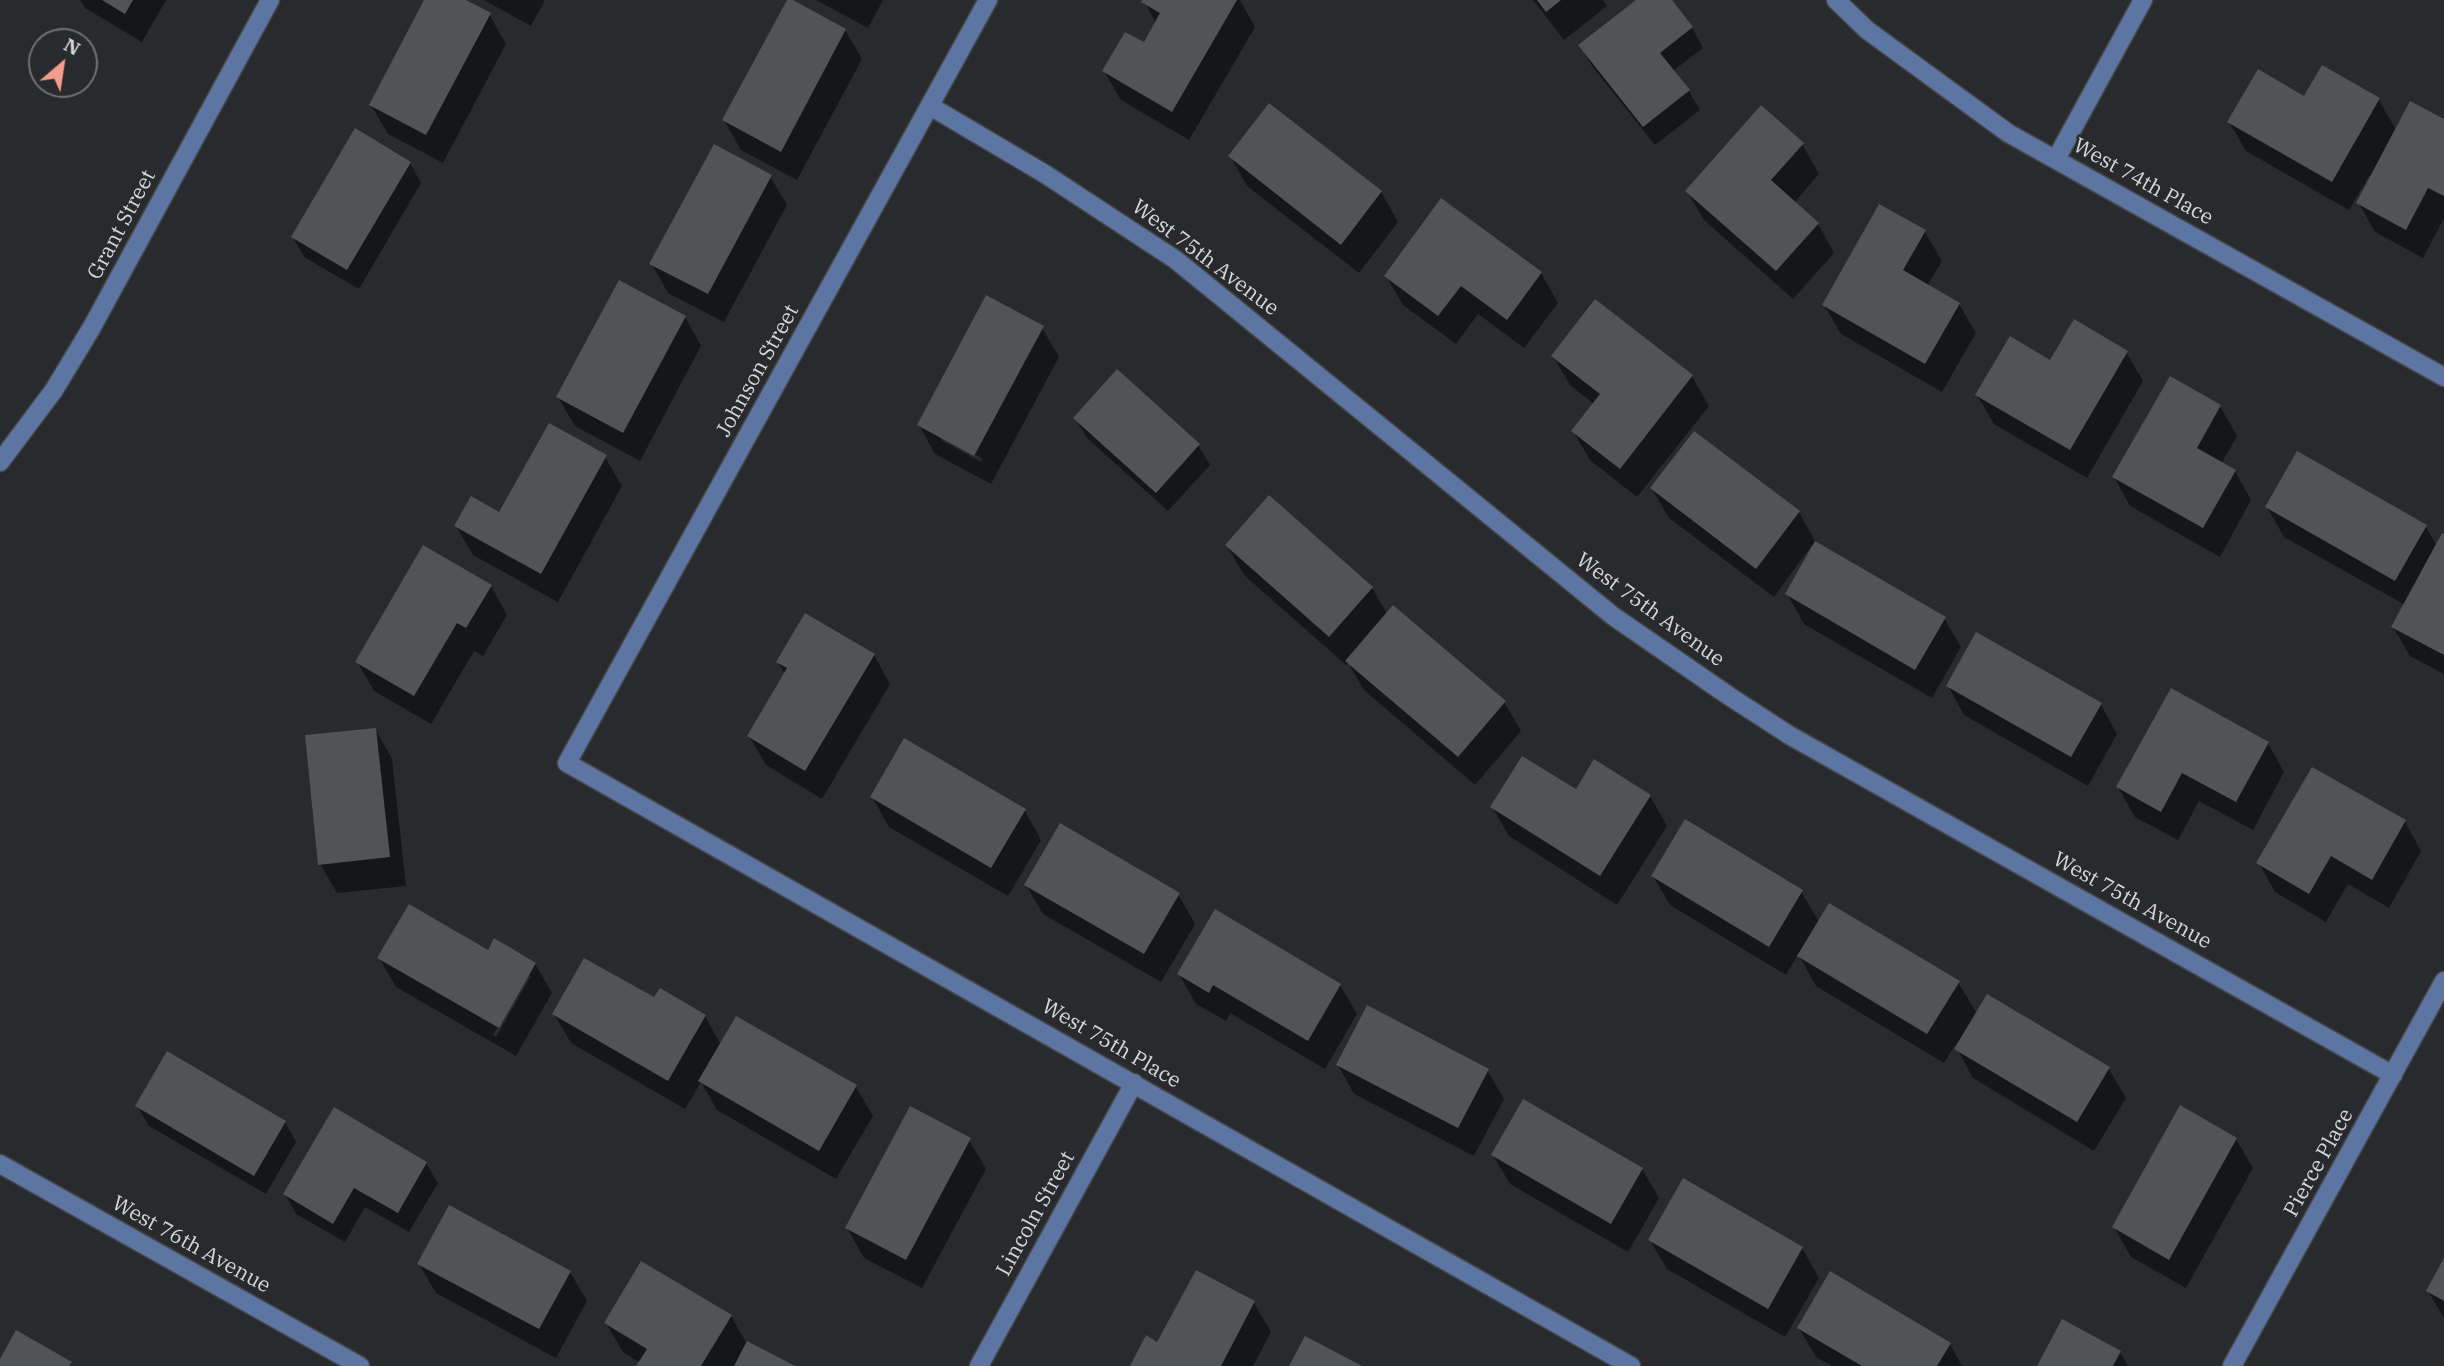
<!DOCTYPE html>
<html>
<head>
<meta charset="utf-8">
<style>
	body { margin:0 }
	#map { position:relative; width:2444px; height:1366px; overflow:hidden; background:#292a2d; font-family:"IBM Plex Serif",serif }
	canvas { display:block }
	.north { position:absolute; left:28px; top:28px; width:70px; height:70px; box-sizing:border-box; background:#292a2d; border:2px solid #6e6f71; border-radius:50%; rotate:29deg; font-size:19px; font-weight:700; line-height:28px; text-align:center; color:#d5d6d8 }
	.north::after { content:''; display:block; margin:auto; width:24px; height:32px; background:#f49d8d; clip-path:polygon(50% 0,100% 100%,50% 72%,0 100%) }
</style>
</head>
<body>
<div id="map">
<canvas width="2444" height="1366"></canvas>
<div class="north">N</div>
</div>
<script>
const context = document.querySelector('canvas').getContext('2d');
context.lineJoin = 'round';
function fillPath(path, color) { context.fillStyle = color; context.fill(path, 'evenodd'); }
const shape = rows => new Path2D(rows.map(r => 'M' + r).join(''));
function strokePath(path, color, width, dash) { context.strokeStyle = color; context.lineWidth = width; context.lineCap = dash ? 'butt' : 'round'; context.setLineDash(dash || []); context.stroke(path); }
function drawText(font, color, halo, rows, align = 'center') {
  context.font = font + ' "IBM Plex Serif",serif'; context.lineWidth = 5; context.setLineDash([]); context.textBaseline = 'middle'; context.strokeStyle = halo; context.fillStyle = color; for (const [text, x, y, turn = 0] of rows) {
    context.save(); context.translate(x, y); context.rotate((+turn || 0) * Math.PI / 180); context.textAlign = isNaN(turn) ? turn : align; if (halo) context.strokeText(text, 0, 0); context.fillText(text, 0, 0); context.restore();
  }
}
const shadow = shape([
	[80,0,166,0,142,42,85,8],
	[426,0,462,0,489,14,506,44,443,163,388,134,371,105],
	[484,0,545,0,531,26],
	[789,0,845,30,862,59,797,180,741,150,724,120],
	[816,0,883,0,868,28],
	[1144,0,1240,0,1255,27,1189,140,1121,100,1104,71,1144,44,1156,24],
	[1533,0,1603,0,1607,6,1564,40],
	[1639,0,1670,0,1692,28,1703,48,1673,71,1689,91,1700,110,1655,145,1592,66,1581,46],
	[2304,99,2379,100,2396,130,2444,121,2444,218,2423,258,2375,232,2358,202,2371,177,2369,176,2349,210,2246,151,2229,122],
	[1269,106,1381,192,1398,222,1359,273,1247,186,1230,156],
	[1802,144,1819,174,1794,203,1818,224,1834,253,1793,299,1704,220,1687,191],
	[410,163,421,183,359,289,304,257,293,237],
	[770,176,787,205,724,322,668,293,651,263],
	[1441,201,1541,273,1558,303,1524,348,1478,314,1456,344,1403,305,1386,276],
	[1925,232,1942,261,1927,286,1959,304,1976,333,1942,392,1841,334,1824,305],
	[685,317,701,346,640,461,575,426,558,397],
	[1042,328,1059,357,991,484,935,454,919,425],
	[941,436,983,459,981,462,941,440],
	[2126,352,2143,381,2087,478,1994,424,1977,395,2051,362],
	[1553,356,1692,376,1709,406,1637,497,1590,460,1573,431,1594,404,1570,385],
	[2220,406,2237,436,2221,464,2235,471,2251,500,2220,557,2130,506,2114,477],
	[1075,418,1198,445,1210,465,1168,511,1087,438],
	[605,457,622,486,558,602,473,555,456,526,500,514],
	[1652,489,1799,512,1815,541,1814,543,1944,618,1961,647,1932,698,1804,624,1787,594,1814,546,1812,545,1774,597,1669,518],
	[2267,507,2425,526,2437,546,2444,536,2444,674,2410,656,2393,627,2405,605,2284,537],
	[1227,546,1372,588,1387,614,1504,702,1521,731,1475,785,1364,690,1348,663,1346,665,1244,575],
	[491,586,507,615,483,656,474,651,431,724,374,691,357,662],
	[874,655,890,684,822,799,766,765,749,736,785,674,778,662],
	[1948,686,2101,705,2117,734,2088,786,1964,715],
	[375,729,392,759,406,886,337,893,320,864],
	[2268,743,2284,772,2253,830,2199,801,2178,840,2135,817,2118,787],
	[1576,791,1650,796,1667,826,1617,905,1509,836,1492,807],
	[872,797,1025,811,1041,840,1008,896,889,827],
	[2405,822,2421,851,2389,908,2348,884,2326,922,2275,892,2259,863],
	[1653,876,1801,891,1819,922,1958,982,1977,1014,2109,1069,2126,1098,2094,1151,1973,1078,1955,1045,1944,1063,1816,986,1798,954,1786,975,1670,905],
	[1026,885,1178,894,1195,924,1161,982,1043,914],
	[488,952,535,964,552,993,516,1056,396,987,379,958],
	[527,976,531,976,496,1037,493,1035],
	[1179,974,1340,985,1357,1014,1325,1069,1230,1013,1226,1021,1196,1004],
	[655,1000,705,1016,721,1045,856,1087,873,1116,836,1179,717,1110,701,1082,685,1109,571,1043,554,1014],
	[1338,1065,1487,1070,1504,1099,1474,1156,1354,1094],
	[137,1106,285,1122,296,1142,266,1194,149,1126],
	[2236,1139,2253,1168,2186,1288,2131,1257,2114,1227],
	[969,1140,986,1169,922,1288,864,1258,847,1228],
	[1493,1155,1642,1169,1659,1198,1628,1252,1510,1184],
	[426,1163,438,1183,409,1232,365,1207,345,1242,296,1214,285,1194],
	[1650,1240,1802,1248,1819,1278,1785,1337,1667,1269],
	[2444,1262,2444,1318,2428,1291],
	[419,1264,570,1272,587,1301,556,1358,436,1293],
	[1197,1272,1254,1303,1271,1332,1253,1366,1131,1366,1158,1344],
	[731,1316,747,1344,791,1366,638,1366,640,1363,623,1352,606,1323],
	[1799,1328,1950,1344,1962,1366,1832,1366,1816,1357],
	[2120,1352,2128,1366,2039,1366]
]);
const building = shape([
	[102,0,133,0,125,14],
	[424,0,466,0,491,13,426,135,369,105],
	[787,0,793,0,846,29,781,152,722,120],
	[1142,0,1237,0,1172,112,1102,71,1125,32,1144,42,1160,13,1141,2],
	[1537,0,1561,0,1546,12],
	[1636,0,1672,0,1693,27,1660,53,1690,90,1643,127,1578,45],
	[2322,65,2380,98,2332,182,2227,122,2258,69,2304,96],
	[2410,101,2444,119,2444,196,2428,188,2406,230,2356,203],
	[1269,103,1382,191,1341,245,1228,156],
	[1761,105,1804,143,1771,180,1819,223,1776,271,1685,191],
	[355,128,411,162,347,270,291,237],
	[714,144,772,175,708,294,649,264],
	[1441,198,1542,272,1507,320,1461,286,1438,316,1384,276],
	[1879,204,1926,230,1903,270,1960,303,1925,364,1822,305],
	[619,280,686,316,623,433,556,397],
	[986,295,1044,326,974,456,917,425],
	[1595,299,1693,375,1620,469,1571,431,1600,394,1551,356],
	[2074,319,2128,351,2070,450,1975,395,2010,336,2050,360],
	[1117,369,1200,444,1156,493,1073,418],
	[2170,376,2221,405,2197,448,2236,470,2203,528,2112,477],
	[549,423,607,455,541,574,454,526,471,496,499,512],
	[1694,431,1800,511,1756,569,1650,488],
	[2297,451,2427,525,2395,581,2265,507],
	[1269,495,1373,587,1329,637,1225,545],
	[2442,533,2444,534,2444,655,2391,627],
	[1815,541,1946,617,1915,670,1785,594],
	[423,545,492,585,466,628,457,623,414,696,355,662],
	[1393,605,1506,701,1458,757,1345,661],
	[805,613,875,654,805,771,747,736,787,668,776,662],
	[1976,632,2102,703,2071,757,1946,686],
	[2171,688,2269,742,2236,802,2182,773,2161,812,2116,787],
	[376,728,390,857,318,865,305,735],
	[904,738,1026,809,991,868,870,797],
	[1522,756,1576,789,1594,759,1651,795,1600,876,1490,807],
	[2312,767,2406,820,2372,880,2331,856,2309,894,2256,863],
	[1685,819,1803,890,1769,947,1651,876],
	[1060,823,1180,893,1144,954,1024,885],
	[1829,903,1960,981,1927,1034,1797,956],
	[409,904,488,950,494,938,536,963,499,1028,377,958],
	[1215,909,1341,984,1308,1041,1213,985,1209,993,1177,974],
	[584,958,654,997,660,988,706,1015,668,1081,552,1014],
	[1987,994,2110,1067,2077,1122,1954,1049],
	[1367,1005,1489,1069,1458,1128,1336,1065],
	[736,1016,857,1085,819,1151,698,1081],
	[167,1051,286,1121,254,1176,135,1106],
	[1523,1099,1643,1168,1611,1224,1491,1155],
	[2180,1105,2237,1138,2169,1260,2112,1227],
	[910,1106,971,1138,906,1260,845,1228],
	[334,1107,427,1162,398,1213,354,1188,333,1224,283,1194],
	[1683,1178,1803,1247,1768,1309,1648,1240],
	[449,1205,571,1271,539,1329,417,1264],
	[2444,1258,2444,1301,2426,1291],
	[641,1261,732,1315,701,1366,636,1366,647,1349,604,1323],
	[1196,1270,1255,1301,1221,1366,1130,1366,1146,1335,1157,1342],
	[1830,1271,1951,1343,1937,1366,1862,1366,1797,1328],
	[2062,1319,2121,1351,2113,1366,2037,1366],
	[16,1330,72,1362,69,1366,0,1366,0,1359],
	[1305,1336,1362,1366,1289,1366],
	[747,1341,795,1366,734,1366]
]);
const minor = shape([
	[988,0,567,763,1631,1366],
	[1836,0,1867,30,2008,133,2444,377],
	[930,106,1045,174,1176,260,1613,616,1729,696,1789,735,2393,1075],
	[2056,159,2143,0],
	[0,462,54,390,92,327,270,0],
	[0,1164,360,1366],
	[979,1366,1134,1083],
	[2232,1366,2444,981]
]);
const streetNames = [
	["West 74th Place",2143,182,29],
	["Grant Street",122,225,-62],
	["West 75th Avenue",1205,258,37],
	["Johnson Street",758,371,-61],
	["West 75th Avenue",1650,610,36],
	["West 75th Avenue",2132,901,29],
	["West 75th Place",1111,1044,30],
	["Pierce Place",2319,1163,-61],
	["Lincoln Street",1036,1214,-61],
	["West 76th Avenue",191,1245,29]
];
fillPath(shadow, '#0007');
fillPath(building, '#525356');
strokePath(minor, '#454648', 21);
strokePath(minor, '#5d75a2', 18);
drawText('21px', '#d5d6d8', '#292a2d', streetNames);
</script>
</body>
</html>
